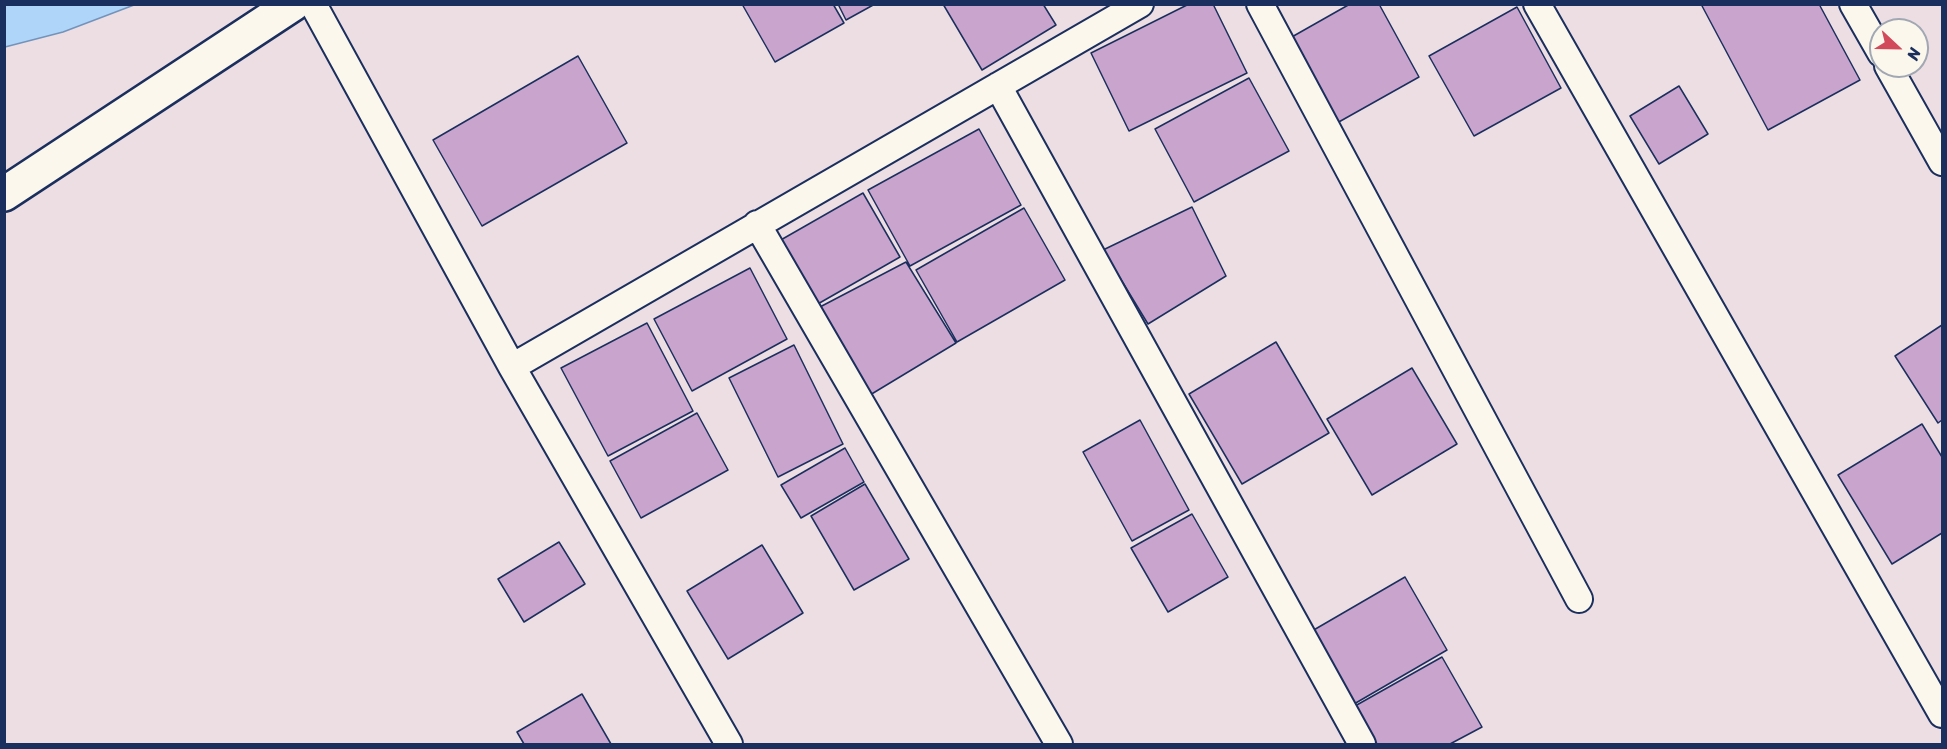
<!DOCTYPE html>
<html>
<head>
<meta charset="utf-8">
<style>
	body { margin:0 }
	#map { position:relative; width:1947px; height:749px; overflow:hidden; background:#ecdee2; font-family:Sriracha,sans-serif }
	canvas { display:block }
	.frame { position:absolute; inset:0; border:6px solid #1b2f5e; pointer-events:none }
	.north { position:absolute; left:1869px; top:18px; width:60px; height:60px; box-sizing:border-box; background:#fbf7ec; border:2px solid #a1a7b3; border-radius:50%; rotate:112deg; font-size:16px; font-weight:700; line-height:24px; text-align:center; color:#1b2f5e }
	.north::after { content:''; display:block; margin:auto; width:21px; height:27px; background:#d1495b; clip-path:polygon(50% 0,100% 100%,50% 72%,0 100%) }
</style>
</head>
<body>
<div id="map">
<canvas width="1947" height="749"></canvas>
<div class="frame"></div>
<div class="north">N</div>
</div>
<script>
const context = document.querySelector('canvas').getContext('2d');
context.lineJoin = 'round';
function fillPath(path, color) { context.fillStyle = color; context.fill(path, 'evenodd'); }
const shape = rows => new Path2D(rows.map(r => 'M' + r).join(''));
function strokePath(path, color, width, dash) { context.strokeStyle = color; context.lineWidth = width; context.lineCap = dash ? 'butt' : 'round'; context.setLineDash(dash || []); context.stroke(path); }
const water = shape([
	[5,4,134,4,134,5,63,32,5,47,5,4]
]);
const building = shape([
	[742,4,833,4,844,23,775,62,742,4],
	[838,4,875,4,846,20,838,4],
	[943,4,1043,4,1056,25,982,70,943,4],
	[1189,4,1213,4,1247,73,1129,131,1091,53,1189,4],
	[1350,4,1379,4,1419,77,1337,123,1290,38,1350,4],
	[1701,4,1819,4,1860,80,1768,130,1701,4],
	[1517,7,1561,88,1474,136,1429,56,1517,7],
	[578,56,627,143,482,226,433,140,578,56],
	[1249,78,1289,151,1194,202,1155,129,1249,78],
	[1679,86,1708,134,1659,164,1630,116,1679,86],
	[979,129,1021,205,910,266,868,190,979,129],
	[863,193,900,257,816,305,779,241,863,193],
	[1192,207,1226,276,1148,324,1103,250,1192,207],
	[1024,208,1065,280,957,342,916,270,1024,208],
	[906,262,956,343,865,398,818,308,906,262],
	[750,268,787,339,692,391,654,319,750,268],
	[647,323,693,411,608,456,561,368,647,323],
	[1942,325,1942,420,1938,423,1895,356,1942,325],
	[1276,342,1329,433,1242,484,1189,394,1276,342],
	[794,345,843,444,778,477,729,378,794,345],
	[1412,368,1457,444,1372,495,1327,419,1412,368],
	[697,413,728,470,641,518,610,461,697,413],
	[1140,420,1189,510,1132,541,1083,452,1140,420],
	[1922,424,1942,457,1942,533,1892,564,1838,475,1922,424],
	[845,448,864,482,801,518,781,485,845,448],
	[865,484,909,559,854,590,811,516,865,484],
	[1192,514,1228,577,1168,612,1131,548,1192,514],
	[559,542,585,584,524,622,498,579,559,542],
	[762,545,803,613,728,659,687,591,762,545],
	[1405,577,1447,650,1354,704,1312,631,1405,577],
	[1442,657,1482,727,1450,744,1377,744,1355,706,1442,657],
	[582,694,611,744,524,744,517,732,582,694]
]);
const minor = shape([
	[313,4,512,367,729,744],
	[1260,4,1579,599],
	[1537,4,1942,714],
	[1853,4,1881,53],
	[1888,66,1942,162],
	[998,86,1362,744],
	[757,224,1059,744],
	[512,367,1140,4]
]);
const secondary = shape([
	[4,194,293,4]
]);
fillPath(water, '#afd5f9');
strokePath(water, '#7493bb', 1.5);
fillPath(building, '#c9a4cc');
strokePath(building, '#1b2f5e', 1.5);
strokePath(minor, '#1b2f5e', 30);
strokePath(secondary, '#1b2f5e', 38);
strokePath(minor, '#fbf7ec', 26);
strokePath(secondary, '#fbf7ec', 33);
</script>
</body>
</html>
